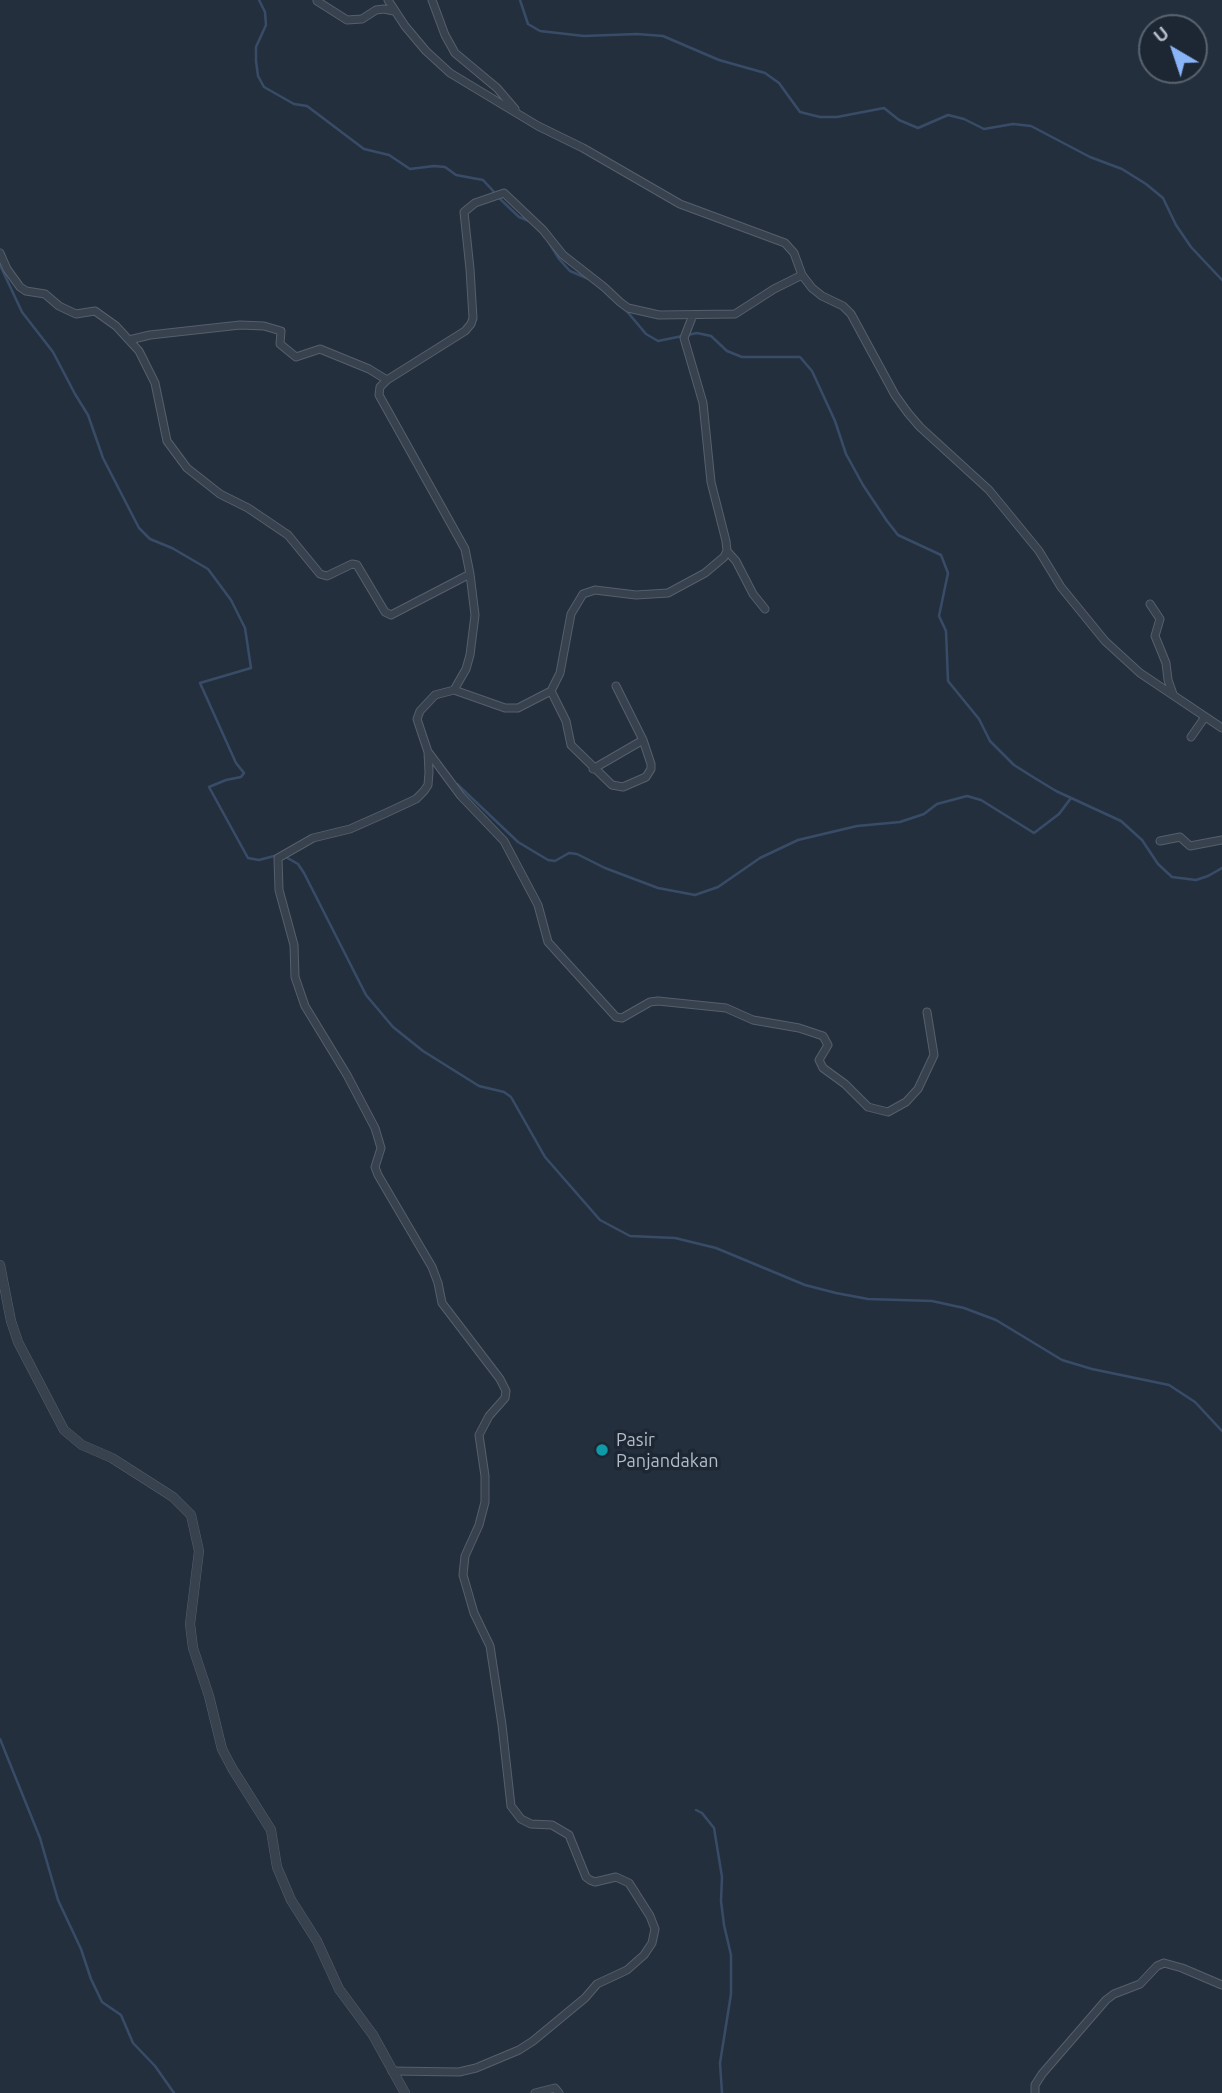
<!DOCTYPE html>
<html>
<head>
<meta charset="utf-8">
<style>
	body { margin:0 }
	#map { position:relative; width:1222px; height:2093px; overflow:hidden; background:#242f3e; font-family:Ubuntu,sans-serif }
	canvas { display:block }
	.north { position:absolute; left:1138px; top:14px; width:70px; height:70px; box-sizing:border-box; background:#1d2633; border:2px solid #59626f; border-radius:50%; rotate:321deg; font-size:19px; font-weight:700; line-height:28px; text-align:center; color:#b4bcc9 }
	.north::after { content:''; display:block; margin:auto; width:24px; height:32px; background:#8ab4f8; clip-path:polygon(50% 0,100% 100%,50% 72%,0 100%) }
</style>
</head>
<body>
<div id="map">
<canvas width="1222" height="2093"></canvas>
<div class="north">U</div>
</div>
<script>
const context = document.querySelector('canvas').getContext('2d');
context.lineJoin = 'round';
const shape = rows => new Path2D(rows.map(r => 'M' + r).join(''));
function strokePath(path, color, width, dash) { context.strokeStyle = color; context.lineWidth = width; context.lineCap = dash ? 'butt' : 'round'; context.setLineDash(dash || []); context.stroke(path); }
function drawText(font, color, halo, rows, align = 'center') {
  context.font = font + ' Ubuntu,sans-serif'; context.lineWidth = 7; context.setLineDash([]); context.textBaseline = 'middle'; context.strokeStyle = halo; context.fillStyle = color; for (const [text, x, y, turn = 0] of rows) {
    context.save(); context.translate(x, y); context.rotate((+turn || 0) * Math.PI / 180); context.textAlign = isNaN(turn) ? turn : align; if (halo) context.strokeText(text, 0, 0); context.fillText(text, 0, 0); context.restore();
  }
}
const stream = shape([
	[259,0,265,12,266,25,256,47,256,61,258,76,264,87,294,104,307,106,364,149,389,155,410,169,434,166,445,167,456,175,483,180,495,193],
	[520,0,528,24,540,31,584,36,637,34,663,36,719,60,765,73,779,83,800,112,820,117,837,117,884,108,899,120,918,128,948,115,964,119,984,129,1013,124,1031,126,1090,157,1122,169,1146,184,1163,198,1176,225,1191,247,1222,280],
	[499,198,519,217,529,221],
	[548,241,559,259,570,271,591,280],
	[0,265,22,312,53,352,75,394,88,415,103,458,139,528,150,539,172,548,208,569,231,600,245,628,251,668,200,683,236,763,244,773,241,777,226,780,209,787,248,858,259,860,278,855],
	[625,309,646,334,658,341,697,333,711,336,727,351,742,357,800,357,812,371,835,421,846,454,863,485,887,521,898,535,941,555,948,573,939,616,946,631,948,681,979,719,990,741,1014,765,1033,777,1056,791,1121,821,1142,840,1158,864,1172,877,1196,880,1208,876,1222,868],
	[457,784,518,842,548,860,555,861,569,853,577,854,605,868,658,888,695,895,718,887,760,858,798,840,857,826,900,822,924,814,937,804,967,796,981,800,1034,833,1059,814,1071,798],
	[284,856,298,864,304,873,366,995,393,1027,423,1051,479,1086,504,1092,511,1097,545,1157,600,1220,630,1236,675,1238,716,1248,805,1285,836,1293,868,1299,932,1301,964,1308,996,1320,1062,1360,1092,1369,1169,1385,1195,1402,1222,1431],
	[0,1739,40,1838,58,1900,81,1949,91,1979,102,2002,121,2015,133,2043,155,2066,174,2093],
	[696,1810,702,1813,714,1828,722,1877,721,1901,724,1925,731,1955,731,1994,720,2063,722,2093]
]);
const minor = shape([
	[388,0,405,26,426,51,450,73,538,126,583,148,680,204,785,243,794,253,802,275,812,288,822,296,843,306,851,314,895,395,908,413,920,427,989,490,1039,551,1061,587,1105,641,1140,673,1222,728],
	[432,0,445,35,455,53,497,88,515,109],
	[317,1,347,20,362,19,376,10,384,9,394,11],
	[0,253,7,269,20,287,26,291,45,294,59,306,76,314,95,311,116,326,139,351,155,383,167,441,187,468,220,494,248,508,288,535,320,574,327,576,352,564,357,565,385,612,391,615,470,574,475,615,470,655,466,669,454,690],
	[129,340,150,335,240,325,264,326,281,331,280,344,296,357,320,349,369,369,387,380],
	[727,551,736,561,753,594,765,609],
	[470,574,465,549,379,395,380,387,387,380,465,331,471,324,473,318,470,269,464,212,475,203,504,193,543,230,563,255,604,287,620,302,628,308,659,315,735,314,774,289,802,275],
	[1150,604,1160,619,1155,636,1166,663,1168,680,1173,694],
	[551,691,566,721,571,745,612,785,623,787,646,777,651,769,651,764,643,740,616,686],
	[1191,737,1205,717],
	[429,753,461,796,504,841,538,905,548,942,616,1017,622,1018,650,1002,658,1001,726,1008,753,1020,799,1028,823,1036,828,1045,819,1060,823,1068,845,1084,868,1107,888,1112,906,1102,918,1089,934,1055,927,1012],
	[593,769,643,740],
	[1160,841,1180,837,1190,846,1222,840],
	[392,2071,459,2072,476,2068,519,2050,533,2041,585,1998,597,1984,627,1970,644,1955,652,1943,655,1929,650,1916,629,1883,616,1877,595,1882,590,1880,586,1877,569,1835,552,1825,531,1824,521,1819,511,1806,502,1725,490,1646,474,1613,463,1575,465,1556,479,1525,485,1502,485,1476,479,1435,489,1416,505,1398,506,1391,500,1379,442,1303,438,1283,432,1267,378,1175,375,1167,381,1148,375,1128,347,1075,305,1006,295,977,294,945,279,890,278,858,313,838,350,829,386,813,416,799,424,791,428,785,429,772,428,752,417,719,420,711,435,695,454,690,505,708,518,708,551,691,560,673,571,614,583,594,595,590,636,595,668,593,705,573,724,557,727,551,726,541,711,482,703,403,684,338,693,315],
	[535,2093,555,2088,559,2093],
	[1035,2093,1035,2085,1042,2074,1106,2000,1114,1994,1140,1984,1157,1966,1164,1963,1182,1968,1222,1985]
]);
const tertiary = shape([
	[0,1265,11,1321,18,1342,64,1430,82,1445,112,1458,173,1497,191,1515,199,1551,190,1624,193,1648,209,1696,222,1749,232,1768,271,1830,277,1867,291,1900,317,1941,339,1989,373,2035,405,2093]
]);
const markers = [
	[602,1450,7,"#0f9aa8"]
];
const poiNames = [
	["Pasir",616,1440],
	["Panjandakan",616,1461]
];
strokePath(stream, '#394c67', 2.5);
strokePath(minor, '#565f6c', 9);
strokePath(tertiary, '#565f6c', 10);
strokePath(minor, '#38414e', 7);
strokePath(tertiary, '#38414e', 9);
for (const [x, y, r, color] of markers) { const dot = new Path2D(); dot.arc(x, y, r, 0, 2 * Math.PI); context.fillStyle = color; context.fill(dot); strokePath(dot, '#1d2633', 2.5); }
drawText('18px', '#b4bcc9', '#1d2633', poiNames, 'left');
</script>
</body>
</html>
